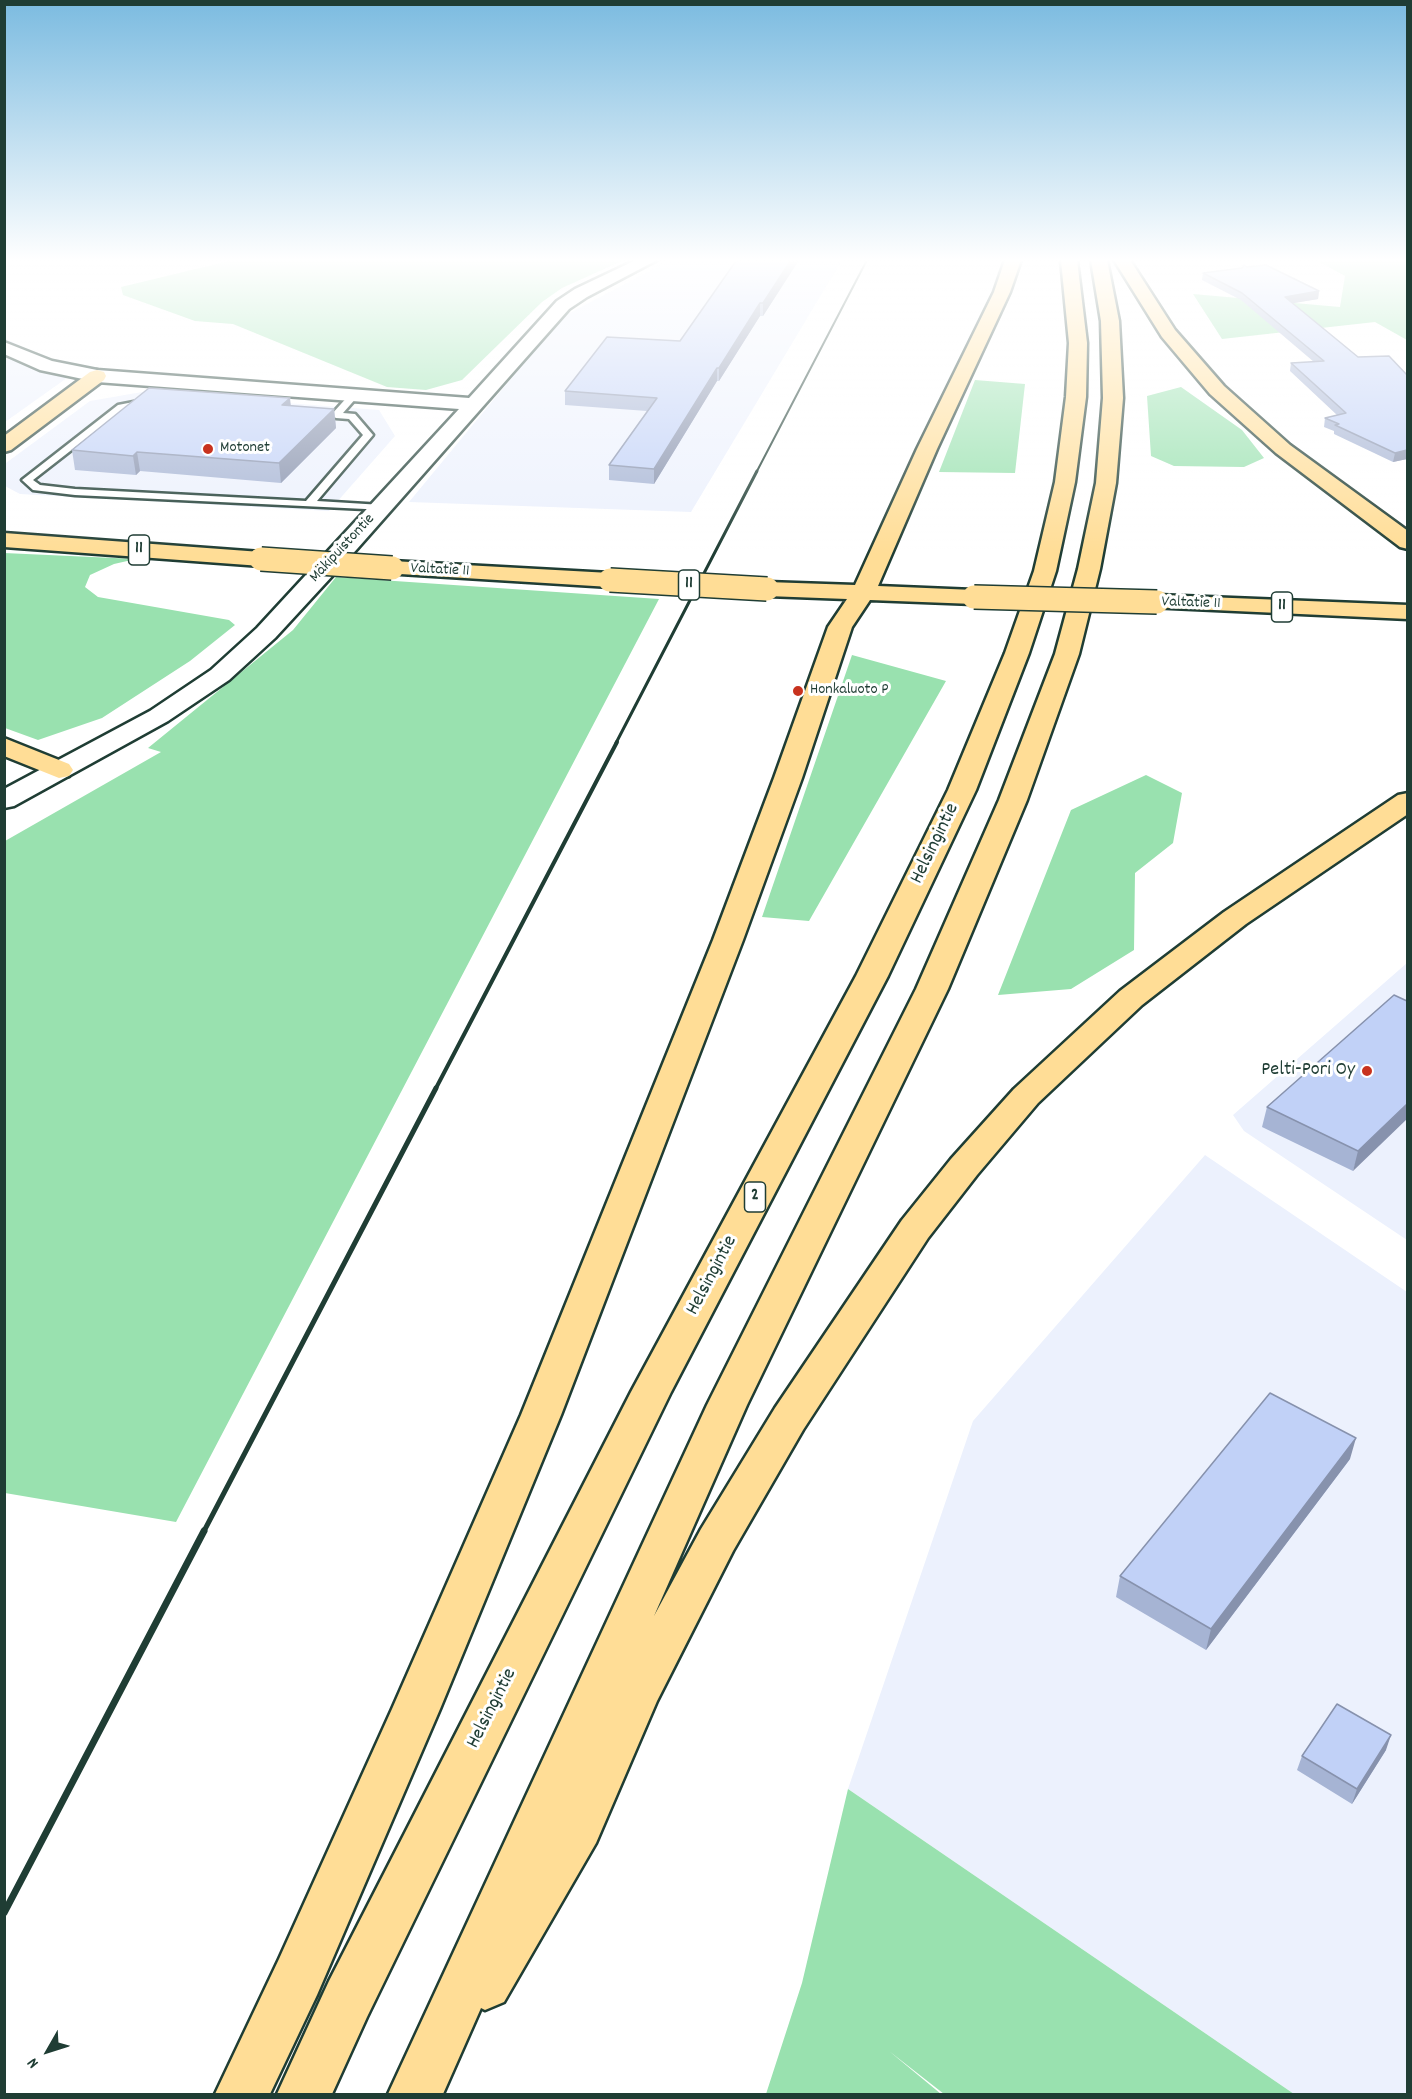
<!DOCTYPE html>
<html>
<head>
<meta charset="utf-8">
<style>
	body { margin:0 }
	#map { position:relative; width:1412px; height:2099px; overflow:hidden; background:#fff; font-family:Dekko,sans-serif }
	canvas { display:block }
	.frame { position:absolute; inset:0; border:6px solid #1f3d34; pointer-events:none }
	.north { position:absolute; left:18px; top:2021px; width:60px; height:60px; -webkit-text-stroke:4px #fff; paint-order:stroke; rotate:231deg; font-size:16px; font-weight:700; line-height:24px; text-align:center; color:#1f3d34 }
	.north::after { content:''; display:block; margin:auto; width:21px; height:27px; background:#1f3d34; clip-path:polygon(50% 0,100% 100%,50% 72%,0 100%) }
</style>
</head>
<body>
<div id="map">
<canvas width="1412" height="2099"></canvas>
<div class="frame"></div>
<div class="north">N</div>
</div>
<script>
const context = document.querySelector('canvas').getContext('2d');
context.lineJoin = 'round';
function fillPath(path, color) { context.fillStyle = color; context.fill(path, 'evenodd'); }
const shape = rows => new Path2D(rows.map(r => 'M' + r).join(''));
function strokePath(path, color, width, dash) { context.strokeStyle = color; context.lineWidth = width; context.lineCap = dash ? 'butt' : 'round'; context.setLineDash(dash || []); context.stroke(path); }
function drawText(font, color, halo, rows, align = 'center') {
  context.font = font + ' Dekko,sans-serif'; context.lineWidth = 6; context.setLineDash([]); context.textBaseline = 'middle'; context.strokeStyle = halo; context.fillStyle = color; for (const [text, x, y, turn = 0] of rows) {
    context.save(); context.translate(x, y); context.rotate((+turn || 0) * Math.PI / 180); context.textAlign = isNaN(turn) ? turn : align; if (halo) context.strokeText(text, 0, 0); context.fillText(text, 0, 0); context.restore();
  }
}
const built = shape([
	[665,260,842,260,691,512,409,502,562,317,659,266],
	[4,338,58,364,81,368,5,422],
	[142,392,379,410,395,436,329,511,20,494,5,486,6,463,90,401],
	[1407,963,1407,1240,1244,1131,1233,1115],
	[1205,1155,1407,1292,1407,2094,1294,2094,848,1789,973,1421]
]);
const green = shape([
	[233,260,624,260,562,288,542,302,462,380,426,390,387,387,233,324,195,321,123,295,121,287],
	[1316,260,1407,260,1407,340,1375,322,1222,339,1193,294,1340,307,1345,276],
	[975,380,1025,384,1015,473,939,472],
	[1181,387,1242,430,1264,458,1244,467,1174,466,1151,456,1147,396],
	[4,553,136,559,114,564,90,575,85,587,98,597,229,620,235,625,190,661,102,718,38,740,5,728],
	[336,577,659,599,176,1522,5,1493,5,841,161,752,148,748,293,630],
	[852,655,946,681,809,921,762,917],
	[1146,775,1182,793,1173,843,1135,873,1134,950,1071,989,998,995,1071,810],
	[848,1789,1294,2094,944,2094,889,2051,941,2094,766,2094,802,1983]
]);
const lane = shape([
	[350,394,358,396,343,413,355,414,373,435,317,501,382,505,387,508,386,510,75,495,33,490,22,480,118,405,149,399,152,400,152,404,124,409,33,480,40,485,75,489,306,501,363,435,349,419,336,418,331,415,350,394]
]);
const secondary = shape([
	[636,260,657,260,587,297,569,309,357,549,275,638,229,680,168,721,14,806,4,808,4,789,150,711,211,670,257,628,459,409,97,382,40,370,4,354,4,342,52,361,97,370,469,398,557,301,575,289,636,260]
]);
const highway = shape([
	[1005,260,1021,260,1010,292,937,449,878,586,974,590,982,592,986,597,982,602,974,604,870,600,852,627,802,778,743,940,561,1415,440,1709,317,1995,270,2094,215,2094,279,1959,392,1709,521,1415,713,940,774,778,828,627,847,599,767,596,759,594,755,589,759,584,767,582,855,585,917,449,994,292,1005,260],
	[1061,260,1077,260,1087,343,1086,397,1075,482,1056,571,1029,653,976,790,888,976,671,1392,367,2017,332,2094,277,2094,329,1981,631,1392,856,976,948,790,1005,653,1034,571,1055,482,1066,397,1069,343,1061,260],
	[1091,260,1107,260,1119,321,1123,398,1116,483,1100,569,1079,654,1027,800,948,989,747,1405,654,1616,701,1529,775,1408,902,1220,951,1159,1014,1089,1120,991,1224,912,1398,795,1408,793,1408,814,1246,924,1142,1005,1038,1103,977,1175,928,1238,803,1430,733,1551,657,1701,596,1843,504,2002,485,2010,481,2008,443,2094,388,2094,707,1405,916,989,999,800,1055,654,1078,569,1096,483,1103,398,1101,321,1091,260],
	[1114,260,1130,260,1175,330,1224,386,1290,445,1408,531,1408,549,1400,547,1276,453,1210,394,1162,337,1114,260],
	[97,370,104,372,106,376,104,380,11,450,4,452,4,436,90,372,97,370],
	[4,533,261,552,269,554,272,559,269,564,261,566,4,547,4,533],
	[392,561,610,573,618,575,621,580,618,585,610,587,384,573,381,568,384,563,392,561],
	[1157,595,1408,605,1408,619,1149,607,1145,602,1149,597,1157,595],
	[4,738,69,764,73,770,69,776,59,778,4,756,4,738]
]);
const railFar4 = shape([
	[756,473,867,260]
]);
const railFar3 = shape([
	[616,743,757,471]
]);
const railFar2 = shape([
	[435,1090,617,742]
]);
const railFar1 = shape([
	[203,1533,436,1088]
]);
const rail = shape([
	[4,1913,204,1531]
]);
const highwayBridge = shape([
	[261,559,392,568],
	[610,580,767,589],
	[974,597,1157,602]
]);
const wall = shape([
	[739,260,799,260,763,316,760,316,719,381,717,381,654,484,609,480,609,465,647,411,565,405,565,391,680,341],
	[1247,267,1319,291,1318,299,1292,303,1358,357,1407,375,1407,459,1393,462,1334,434,1334,431,1324,427,1325,418,1337,415,1290,371,1291,363,1314,362,1241,300,1202,280,1203,273],
	[291,406,334,409,336,428,281,483,140,471,136,475,75,470,72,450],
	[1407,1001,1353,1171,1262,1127,1267,1107],
	[1350,1459,1206,1650,1116,1597,1120,1576],
	[1386,1750,1352,1804,1297,1770,1302,1756]
]);
const shadedWall = shape([
	[791,260,799,260,763,316,763,303],
	[1319,291,1318,299,1283,305,1285,297],
	[760,303,760,316,719,381,719,368],
	[717,368,717,381,654,484,654,469],
	[290,398,292,416,282,405],
	[334,409,336,428,281,483,279,463],
	[1407,450,1407,459,1393,462,1395,453],
	[137,452,140,471,136,475,133,456],
	[1407,1104,1407,1119,1353,1171,1358,1151],
	[1356,1438,1350,1459,1206,1650,1211,1629],
	[1391,1735,1386,1750,1352,1804,1357,1789]
]);
const building = shape([
	[739,260,791,260,763,303,760,303,719,368,717,368,654,469,609,465,657,398,565,391,607,337,680,341,736,261,739,261,739,260],
	[1244,265,1247,267,1266,265,1319,291,1285,297,1358,357,1389,356,1407,375,1407,450,1395,453,1335,425,1339,424,1325,418,1346,413,1291,363,1324,361,1242,293,1203,273,1242,268,1244,265],
	[149,388,290,398,282,405,334,409,279,463,137,452,133,456,72,450,149,388],
	[1394,995,1407,1001,1407,1104,1358,1151,1267,1107,1394,995],
	[1270,1393,1356,1438,1211,1629,1120,1576,1270,1393],
	[1337,1704,1391,1735,1357,1789,1302,1756,1337,1704]
]);
const markers = [
	[208,449,6,"#c8321e"],
	[798,691,6,"#c8321e"],
	[1367,1071,6,"#c8321e"]
];
const farPoinames = [
	["Motonet",220,449],
	["Honkaluoto P",810,691]
];
const farStreetnames = [
	["Mäkipuistontie",343,549,-47],
	["Valtatie 11",440,571,3],
	["Valtatie 11",1191,604,2]
];
const shields = [
	[139,550,21],
	[689,585,21],
	[1282,607,21],
	[755,1197,21]
];
const shieldNames = [
	["11",139,550],
	["11",689,585],
	["11",1282,607],
	["2",755,1197]
];
const streetNames = [
	["Helsingintie",936,844,-64],
	["Helsingintie",713,1276,-62],
	["Helsingintie",493,1709,-63]
];
const poiNames = [
	["Pelti-Pori Oy",1355,1071]
];
fillPath(built, '#ecf1fd');
fillPath(green, '#99e1af');
strokePath(lane, '#1f3d34', 5);
strokePath(secondary, '#1f3d34', 5);
strokePath(highway, '#1f3d34', 5);
fillPath(lane, '#fff');
fillPath(secondary, '#fff');
fillPath(highway, '#ffdd96');
strokePath(railFar4, '#1f3d34', 2);
strokePath(railFar3, '#1f3d34', 3);
strokePath(railFar2, '#1f3d34', 4);
strokePath(railFar1, '#1f3d34', 5);
strokePath(rail, '#1f3d34', 7);
strokePath(highwayBridge, '#1f3d34', 26, []);
strokePath(highwayBridge, '#ffdd96', 23);
fillPath(wall, '#a6b4d4');
fillPath(shadedWall, '#8792ad');
fillPath(building, '#c1d1f7');
strokePath(building, '#8792ad', 1.5);
const sky = context.createLinearGradient(0, 0, 0, 554);
sky.addColorStop(0, '#7bbbe0');
sky.addColorStop(0.47, '#fff');
sky.addColorStop(1, '#ffffff00');
context.fillStyle = sky;
context.fillRect(0, 0, 1412, 554);
for (const [x, y, r, color] of markers) { const dot = new Path2D(); dot.arc(x, y, r, 0, 2 * Math.PI); context.fillStyle = color; context.fill(dot); strokePath(dot, '#fff', 2); }
drawText('16px', '#1f3d34', '#fff', farPoinames, 'left');
drawText('16px', '#1f3d34', '#fff', farStreetnames);
for (const [x, y, w] of shields) { const box = new Path2D(); box.roundRect(x - w / 2, y - 15, w, 30, 4.5); context.fillStyle = '#fff'; context.fill(box); strokePath(box, '#1f3d34', 1.5); }
drawText('bold 18px', '#1f3d34', null, shieldNames);
drawText('20px', '#1f3d34', '#fff', streetNames);
drawText('20px', '#1f3d34', '#fff', poiNames, 'right');
</script>
</body>
</html>
